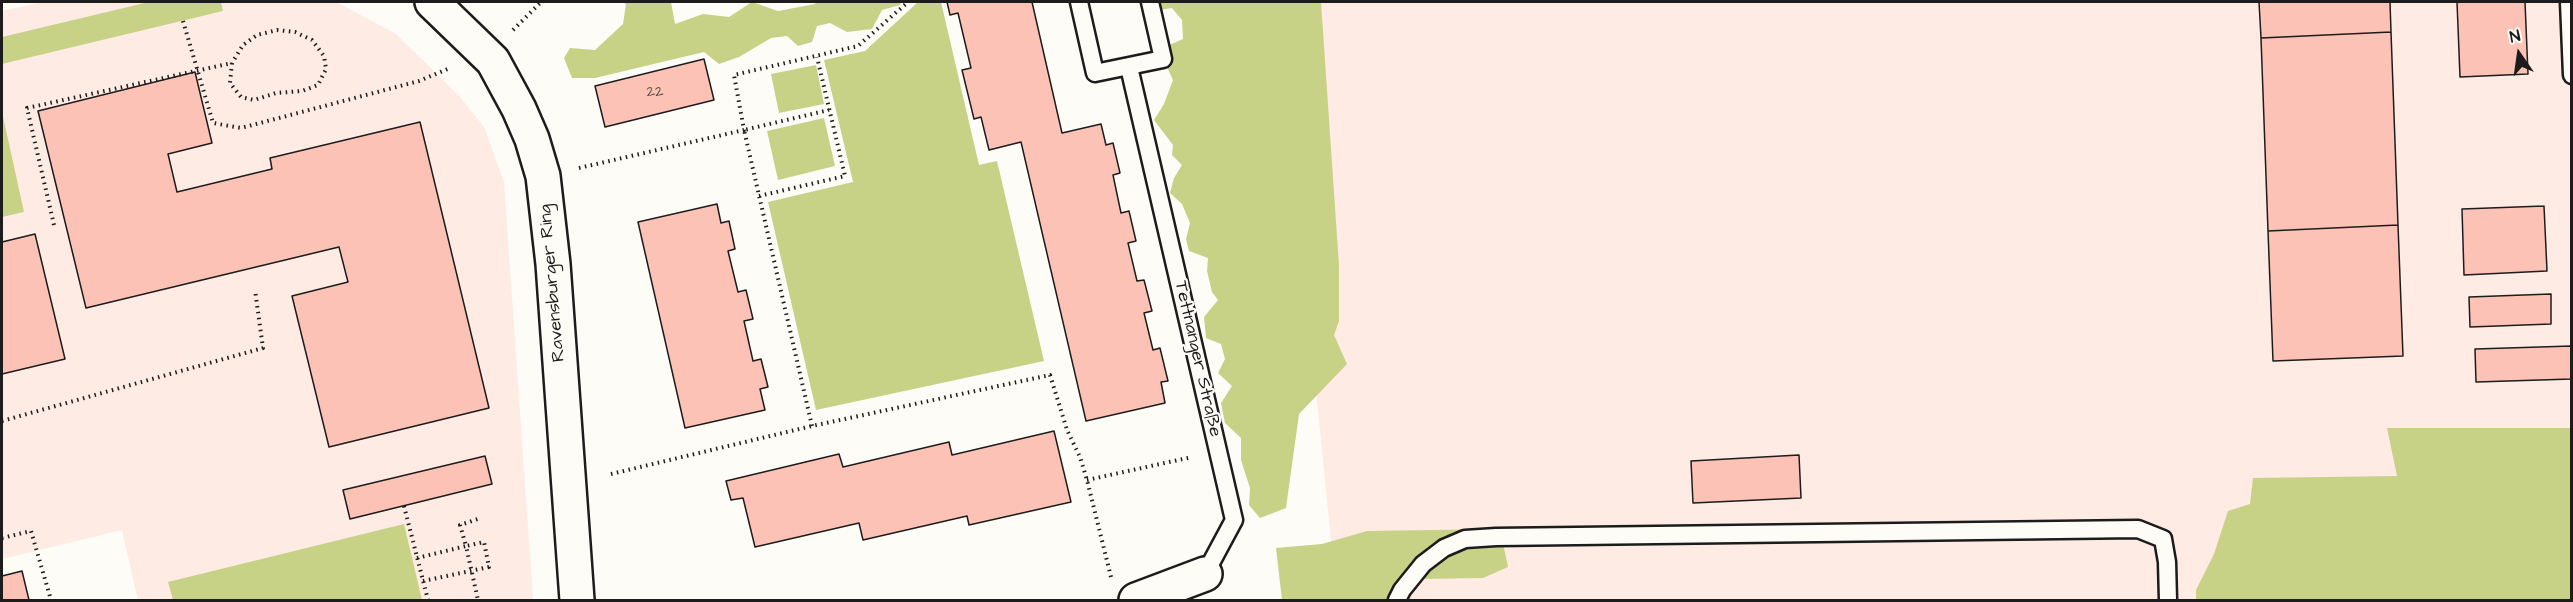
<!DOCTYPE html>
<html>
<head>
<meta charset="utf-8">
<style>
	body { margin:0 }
	#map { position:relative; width:2573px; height:602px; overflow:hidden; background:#fdfcf7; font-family:"Architects Daughter",sans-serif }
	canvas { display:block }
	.frame { position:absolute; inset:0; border:3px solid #1c1c1c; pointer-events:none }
	.north { position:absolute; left:2489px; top:24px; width:60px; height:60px; -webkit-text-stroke:4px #fdfcf7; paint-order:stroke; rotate:347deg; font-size:16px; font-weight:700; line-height:24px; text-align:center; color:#1c1c1c }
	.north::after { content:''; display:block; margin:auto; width:21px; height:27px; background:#1c1c1c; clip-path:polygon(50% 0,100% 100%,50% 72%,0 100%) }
</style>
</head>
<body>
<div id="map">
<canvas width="2573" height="602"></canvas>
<div class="frame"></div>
<div class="north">N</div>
</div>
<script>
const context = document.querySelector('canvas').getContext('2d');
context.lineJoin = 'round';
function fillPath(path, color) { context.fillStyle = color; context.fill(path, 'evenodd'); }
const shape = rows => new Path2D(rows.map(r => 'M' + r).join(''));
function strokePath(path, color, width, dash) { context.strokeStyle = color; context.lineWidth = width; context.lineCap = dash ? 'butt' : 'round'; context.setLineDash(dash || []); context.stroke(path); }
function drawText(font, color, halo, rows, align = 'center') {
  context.font = font + ' "Architects Daughter",sans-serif'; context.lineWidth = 4.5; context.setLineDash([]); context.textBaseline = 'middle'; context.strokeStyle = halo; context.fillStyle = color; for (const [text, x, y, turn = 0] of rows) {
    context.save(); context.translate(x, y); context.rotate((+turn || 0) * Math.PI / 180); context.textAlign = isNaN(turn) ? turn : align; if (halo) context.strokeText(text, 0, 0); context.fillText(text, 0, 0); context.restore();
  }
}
const built = shape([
	[43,2,336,2,396,34,459,96,484,127,504,182,533,600,138,600,122,530,2,559,2,11],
	[1277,2,2571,2,2571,600,1337,600]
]);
const green = shape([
	[149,2,221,2,223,11,2,64,2,37],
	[623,2,671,2,675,24,703,14,729,17,752,2,778,11,815,4,816,2,901,2,900,5,882,10,872,29,847,32,830,23,817,26,812,42,798,46,787,36,771,38,739,57,719,64,704,52,595,78,572,78,564,58,570,48,595,50,623,24,626,4],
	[918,2,941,2,979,165,997,161,1044,361,816,410,768,202,853,182,824,60,865,51],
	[1156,2,1321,2,1339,266,1339,321,1334,335,1347,364,1299,414,1286,508,1260,518,1249,505,1250,488,1241,460,1241,438,1225,423,1221,403,1232,386,1218,373,1225,359,1221,344,1206,338,1204,317,1218,300,1212,292,1207,271,1208,258,1189,251,1186,239,1190,223,1182,204,1170,193,1174,178,1182,165,1172,155,1173,145,1154,120,1164,104,1173,80,1166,65,1167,46,1183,39,1182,20,1172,8,1159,10],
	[816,65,824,104,779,113,771,74],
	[2,112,24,212,2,217],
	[824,118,835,166,778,180,767,131],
	[2387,428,2571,428,2571,600,2196,600,2196,590,2214,554,2228,511,2250,504,2253,478,2397,476],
	[404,524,422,600,173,600,168,582],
	[1500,529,1508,567,1483,578,1417,579,1395,600,1282,600,1276,548,1322,544,1367,531]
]);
const building = shape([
	[947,2,1032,2,1062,133,1101,124,1106,145,1113,143,1120,173,1113,175,1121,213,1129,211,1136,241,1128,243,1137,281,1144,280,1152,311,1144,313,1153,350,1160,348,1168,381,1161,382,1165,403,1086,421,1021,142,989,150,981,117,974,119,962,70,971,68,958,13,950,15,947,2],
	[2259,2,2390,2,2391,32,2261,38,2259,2],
	[2457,2,2525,2,2528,74,2460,77,2457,2],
	[2391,32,2398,225,2268,231,2261,38,2391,32],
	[704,59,714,100,605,127,595,86,704,59],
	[195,72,212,143,168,154,177,192,272,169,270,158,420,122,489,408,329,447,292,296,348,282,339,247,86,308,38,111,195,72],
	[717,204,721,223,729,221,735,249,728,251,738,292,746,290,753,319,744,321,753,361,761,359,768,387,760,389,765,410,685,428,638,222,717,204],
	[2544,206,2547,271,2464,275,2462,209,2544,206],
	[2398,225,2403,356,2273,361,2268,231,2398,225],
	[35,234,65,359,2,374,2,242,35,234],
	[2551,294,2551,324,2470,327,2469,297,2551,294],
	[2572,346,2572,379,2476,382,2475,349,2572,346],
	[1054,431,1071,502,969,525,967,516,863,540,859,523,755,547,743,498,731,500,726,481,839,454,843,467,949,442,952,455,1054,431],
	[1799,455,1801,498,1693,503,1691,461,1799,455],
	[485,456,492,484,350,519,343,490,485,456],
	[22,571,29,600,2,600,2,576,22,571]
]);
const path = shape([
	[183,21,213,123,241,128,419,81,450,68],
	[513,30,541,2],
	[579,168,744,130,734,75,858,46,908,2],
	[759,196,845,176,817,57],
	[54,225,27,108,232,63,230,83,241,97,254,100,276,93,302,91,318,85,326,69,324,56,312,40,295,32,277,30,257,35,243,45,232,63],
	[2,421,263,348,255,290],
	[812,426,744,130,829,110],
	[611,474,812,426,1050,375,1067,430,1080,457,1087,480,1111,577],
	[1087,480,1192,457],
	[404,506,428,600],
	[2,538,31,531,51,600],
	[417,558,466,546,478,600],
	[423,581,489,567,484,542,466,546,460,525,478,519]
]);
const service = shape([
	[1079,2,1095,73,1163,59,1150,2],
	[2569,2,2572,75],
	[1129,67,1234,520,1205,574],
	[1397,600,1402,590,1423,564,1444,548,1465,539,1496,537,2138,529,2163,539,2167,562,2168,600]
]);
const minor = shape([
	[432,2,493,61,519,109,532,139,543,176,553,264,577,600],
	[1136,600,1205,574]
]);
const numberNames = [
	["22",655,93]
];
const streetNames = [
	["Ravensburger Ring",553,283,-95],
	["Tettnanger Straße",1197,359,77]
];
fillPath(built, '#fdebe4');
fillPath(green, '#c7d286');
fillPath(building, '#fdc2b6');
strokePath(building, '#1c1c1c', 1.5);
strokePath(service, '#1c1c1c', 21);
strokePath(minor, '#1c1c1c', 38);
strokePath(path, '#1c1c1c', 4, [1.5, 4.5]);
strokePath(service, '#fdfcf7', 16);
strokePath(minor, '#fdfcf7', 33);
drawText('15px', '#544642', null, numberNames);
drawText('18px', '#1c1c1c', '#fdfcf7', streetNames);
</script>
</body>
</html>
